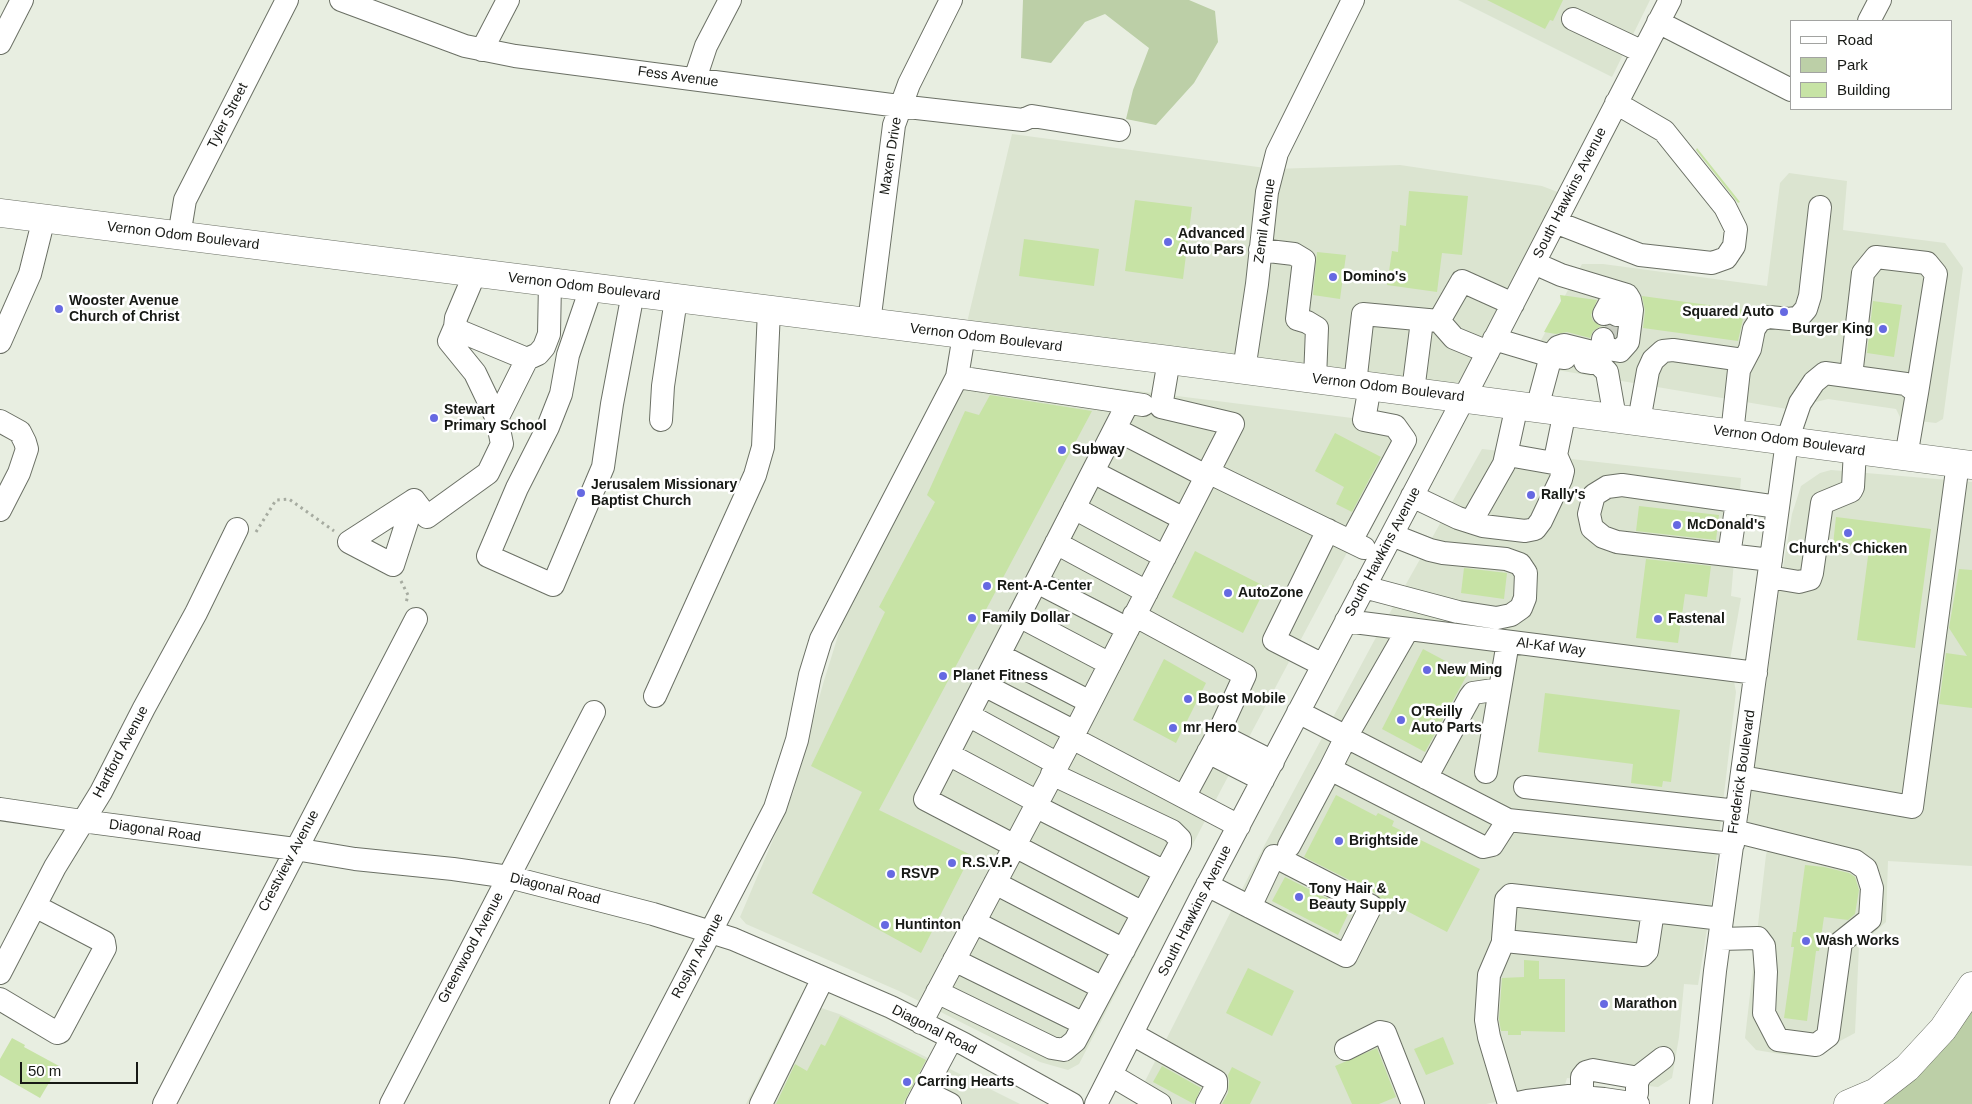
<!DOCTYPE html>
<html>
<head>
<meta charset="utf-8">
<style>
	body { margin:0 }
	#map { position:relative; width:1972px; height:1104px; overflow:hidden; background:#e8eee1; font-family:Arial,sans-serif }
	canvas { display:block }
	.legend { position:absolute; left:1790px; top:20px; width:162px; height:90px; box-sizing:border-box; background:#fff; border:1px solid #a2a3a1; margin:0; padding:6px 9px; list-style:none; font-size:15px; color:#171915 }
	.legend li { display:flex; align-items:center; gap:10px; height:25px }
	.legend b { width:25px; border:1px solid #a2a3a1 }
	.scale { position:absolute; left:20px; top:1062px; width:118px; height:22px; box-sizing:border-box; border:2px solid #171915; border-top:0; padding-left:6px; font-size:15px; line-height:18px; white-space:nowrap; color:#171915; -webkit-text-stroke:4px #fff; paint-order:stroke }
</style>
</head>
<body>
<div id="map">
<canvas width="1972" height="1104"></canvas>
<ul class="legend">
<li><b style="height:6px;background:#fff"></b>Road</li>
<li><b style="height:14px;background:#bccfa7"></b>Park</li>
<li><b style="height:14px;background:#c7e3a5"></b>Building</li>
</ul>
<div class="scale">50 m</div>
</div>
<script>
const context = document.querySelector('canvas').getContext('2d');
context.lineJoin = 'round';
function fillPath(path, color) { context.fillStyle = color; context.fill(path, 'evenodd'); }
const shape = rows => new Path2D(rows.map(r => 'M' + r).join(''));
function strokePath(path, color, width, dash) { context.strokeStyle = color; context.lineWidth = width; context.lineCap = dash ? 'butt' : 'round'; context.setLineDash(dash || []); context.stroke(path); }
function drawText(font, color, halo, rows, align = 'center') {
  context.font = font + ' Arial,sans-serif'; context.lineWidth = 5; context.setLineDash([]); context.textBaseline = 'middle'; context.strokeStyle = halo; context.fillStyle = color; for (const [text, x, y, turn = 0] of rows) {
    context.save(); context.translate(x, y); context.rotate((+turn || 0) * Math.PI / 180); context.textAlign = isNaN(turn) ? turn : align; if (halo) context.strokeText(text, 0, 0); context.fillText(text, 0, 0); context.restore();
  }
}
const built = shape([
	[1458,0,1650,0,1612,77],
	[1012,134,1273,169,1400,165,1542,186,1568,196,1464,398,964,335],
	[1789,173,1847,181,1843,230,1945,243,1963,268,1943,419,1936,423,1901,419,1896,409,1828,399,1787,409,1539,367,1532,357,1582,264,1603,264,1767,286,1780,183],
	[978,371,1400,424,1409,436,1223,786,1079,1064,1068,1070,1040,1062,899,991,746,924,740,917,793,793,823,684,846,610,962,382],
	[1482,449,1741,478,1731,596,1741,598,1730,660,1736,692,1711,905,1698,985,1684,984,1679,1037,1672,1078,1658,1087,1567,1078,1564,1088,1486,1104,1136,1104,1135,1101,1263,848,1374,641],
	[1831,470,1972,482,1972,866,1888,861,1886,922,1859,946,1855,1033,1812,1056,1786,1055,1756,1050,1745,1038,1766,855,1773,833,1747,824,1778,598,1792,514,1801,486,1820,473],
	[798,1000,842,1015,1020,1104,746,1104]
]);
const green = shape([
	[1023,0,1189,0,1215,11,1218,42,1194,83,1156,125,1126,119,1133,90,1149,48,1105,14,1085,22,1051,63,1021,58],
	[1972,1005,1972,1104,1875,1104,1892,1096,1938,1055]
]);
const building = shape([
	[1487,0,1563,0,1553,21,1550,20,1545,29],
	[1697,148,1740,202,1738,203,1696,150],
	[1409,191,1468,196,1462,255,1442,253,1437,292,1387,285,1392,251,1398,252,1400,225,1406,226],
	[1135,200,1192,207,1183,279,1125,271],
	[1024,239,1099,249,1094,286,1019,276],
	[1317,252,1346,255,1340,299,1313,295],
	[1560,295,1597,300,1591,315,1593,321,1601,326,1593,331,1590,338,1567,332,1556,334,1544,332,1561,301],
	[1642,296,1745,310,1738,341,1643,328,1645,311],
	[1873,301,1902,305,1894,357,1867,353],
	[990,395,1092,411,879,810,971,855,921,953,812,893,862,792,811,766,885,612,879,607,935,502,927,495,965,411,979,415],
	[1335,433,1381,457,1352,512,1336,504,1344,487,1315,471],
	[1639,506,1719,515,1716,540,1636,531],
	[1836,517,1931,529,1915,648,1857,640,1869,549,1833,545],
	[1195,551,1266,587,1243,633,1172,597],
	[1646,559,1711,566,1707,597,1685,594,1678,643,1636,638],
	[1464,568,1507,573,1504,599,1461,593],
	[1959,569,1972,570,1972,708,1939,704,1946,653,1967,656,1949,628],
	[1423,649,1468,673,1425,752,1382,729],
	[1164,659,1206,683,1176,743,1133,720],
	[1545,693,1680,710,1671,782,1663,781,1662,787,1631,783,1633,764,1538,752],
	[1336,795,1376,816,1378,813,1394,821,1392,826,1480,869,1447,932,1405,910,1404,913,1383,903,1377,894,1304,857],
	[1805,865,1824,867,1849,873,1855,877,1859,890,1855,914,1848,920,1824,917,1819,951,1816,951,1807,1021,1784,1018,1794,947,1791,947,1793,932,1796,932],
	[1285,877,1350,910,1338,935,1272,901],
	[1524,960,1539,961,1539,979,1565,979,1565,1032,1521,1031,1521,1035,1508,1035,1508,1031,1501,1031,1499,1019,1502,978,1524,977],
	[1248,968,1294,991,1272,1036,1226,1013],
	[840,1016,926,1060,903,1104,776,1104,795,1064,807,1071,821,1044,825,1046],
	[1443,1037,1454,1064,1426,1075,1414,1049],
	[12,1038,25,1045,24,1047,59,1066,40,1098,0,1075,0,1059],
	[1377,1048,1396,1097,1379,1104,1352,1104,1335,1066],
	[1162,1066,1201,1088,1194,1104,1153,1082],
	[1232,1067,1261,1082,1250,1104,1222,1104,1228,1093,1229,1081,1228,1075]
]);
const minorTunnel = shape([
	[1615,341,1617,315]
]);
const path = shape([
	[256,532,276,500,289,499,334,531],
	[401,581,408,595,406,603]
]);
const minor = shape([
	[341,0,465,46,515,56,899,106,1023,120,1032,116,1119,130],
	[1573,19,1643,52],
	[1869,21,1880,0],
	[1658,22,1791,90],
	[0,43,22,0],
	[482,50,508,0],
	[695,79,706,46,730,0],
	[1555,222,1640,255,1712,263,1726,258,1734,246,1736,229,1725,207,1664,131,1616,103],
	[179,236,185,200,287,0],
	[1260,250,1294,254,1304,260,1297,319,1307,322,1317,328,1315,379],
	[1534,263,1561,275,1627,295,1630,300,1632,310,1628,342,1620,351,1602,348,1603,339],
	[475,273,456,318,455,327,462,332,527,359,538,354,544,347,549,334,550,283],
	[591,288,568,355,561,394,548,427,517,488,488,556,553,585,603,467,612,404,633,293],
	[1604,314,1610,303,1617,315],
	[1439,321,1462,281,1513,304],
	[869,323,894,125,909,84,951,0],
	[455,327,449,341,475,373,497,419],
	[964,335,957,377,1143,405],
	[1494,339,1551,356,1565,358],
	[0,342,30,274,44,218],
	[1585,362,1591,363,1594,359,1607,372,1615,418],
	[1244,370,1257,284,1267,192,1277,153,1353,0],
	[1851,376,1863,273,1876,257,1927,263,1936,274,1917,393],
	[1355,384,1363,314,1439,321,1454,338,1488,352],
	[1413,391,1422,321],
	[1128,403,925,799,1143,913],
	[1537,408,1551,356,1558,347,1564,345,1592,352,1594,359],
	[661,420,663,386,676,299],
	[0,421,20,432,25,442,27,449,19,473,0,510],
	[1639,421,1648,371,1653,360,1663,351,1673,350,1743,360],
	[1115,429,1206,476],
	[1732,434,1739,370,1750,349,1754,329,1760,320,1769,317,1790,319,1799,317,1806,309,1810,296,1820,207],
	[1508,455,1559,464],
	[1093,472,1184,519],
	[1208,472,1364,548],
	[1412,496,1458,518,1483,526,1525,531,1535,529,1541,521,1561,479,1563,471,1556,455,1565,411],
	[414,500,349,542,393,565,414,500,427,517,488,473,502,444,497,419,527,359],
	[1074,508,1165,557],
	[1471,522,1504,464,1517,405],
	[1351,541,1405,440,1395,426,1364,420,1370,386],
	[1056,543,1147,592],
	[1729,555,1737,502],
	[1771,560,1617,542,1603,537,1592,528,1589,514,1594,495,1607,487,1622,485,1778,507],
	[1769,577,1799,582,1810,579,1812,573,1822,503,1851,491,1853,487,1855,450],
	[1037,582,1128,629],
	[1364,587,1458,612,1497,618,1511,615,1521,608,1525,598,1526,573,1520,564,1506,559,1443,553,1430,550,1392,535],
	[1134,615,1245,675,1218,734,1184,797],
	[1019,616,1110,664],
	[1346,621,1756,673],
	[999,655,1090,702],
	[1323,665,1274,640,1328,530],
	[984,685,1075,732],
	[655,696,755,475,763,447,769,310],
	[1298,712,1508,820,1733,844],
	[968,715,1058,764],
	[1218,734,1273,762],
	[1072,738,1239,826],
	[1208,752,1263,780],
	[948,754,1038,802],
	[1330,769,1346,737,1408,629],
	[1486,772,1508,642],
	[1742,777,1912,807,1958,463],
	[1426,778,1470,697,1473,693,1500,689],
	[1525,787,1737,811],
	[1035,806,1165,872],
	[0,809,82,821,295,849,355,859,453,869,509,877,653,914,733,939,891,1007,964,1044,1072,1104],
	[1289,846,1330,769,1483,847,1492,845,1508,820],
	[995,883,1124,950],
	[1207,885,1346,956,1371,906,1274,856,1250,907],
	[1653,911,1647,951,1643,955,1505,941,1503,939,1506,900,1511,895,1653,911,1722,919],
	[974,922,1103,988],
	[1720,939,1758,938,1764,946,1766,972,1764,1013,1778,1040,1816,1045,1828,1036,1841,942,1870,919,1872,888,1866,869,1855,861,1734,831],
	[1504,940,1489,975,1486,1020,1489,1037,1509,1104],
	[954,960,1084,1024],
	[0,973,55,867,101,792,144,708,196,613,237,529],
	[937,992,1052,1048,1064,1050,1075,1041,1180,844,1180,839,1172,831,1052,774],
	[0,999,57,1033,60,1032,105,948,104,942,35,906],
	[921,1023,1075,732,1233,424,1161,407,1169,360],
	[1132,1034,1216,1081,1216,1087,1207,1104],
	[1346,1049,1380,1032,1385,1033,1413,1104],
	[1111,1075,1160,1104],
	[924,1091,950,1104],
	[1637,1093,1637,1082,1641,1075,1663,1058],
	[1582,1097,1582,1077,1586,1072,1593,1070,1639,1078],
	[164,1104,416,619],
	[391,1104,594,712],
	[621,1104,775,808,797,740,810,675,821,639,957,377],
	[761,1104,823,978],
	[917,1104,952,1038],
	[1096,1104,1201,897,1464,398,1670,0],
	[1513,1104,1527,1101,1569,1096,1604,1099,1638,1104],
	[1701,1104,1715,971,1787,441,1800,403,1814,382,1825,373,1906,384,1917,393,1906,457]
]);
const major = shape([
	[0,213,1169,360,1972,465]
]);
const highway = shape([
	[1848,1104,1876,1092,1907,1068,1943,1029,1972,986]
]);
const markers = [
	[1168,242,5,"#6669e2"],
	[1333,277,5,"#6669e2"],
	[59,309,5,"#6669e2"],
	[1784,312,5,"#6669e2"],
	[1883,329,5,"#6669e2"],
	[434,418,5,"#6669e2"],
	[1062,450,5,"#6669e2"],
	[581,493,5,"#6669e2"],
	[1531,495,5,"#6669e2"],
	[1677,525,5,"#6669e2"],
	[1848,533,5,"#6669e2"],
	[987,586,5,"#6669e2"],
	[1228,593,5,"#6669e2"],
	[972,618,5,"#6669e2"],
	[1658,619,5,"#6669e2"],
	[1427,670,5,"#6669e2"],
	[943,676,5,"#6669e2"],
	[1188,699,5,"#6669e2"],
	[1401,720,5,"#6669e2"],
	[1173,728,5,"#6669e2"],
	[1339,841,5,"#6669e2"],
	[952,863,5,"#6669e2"],
	[891,874,5,"#6669e2"],
	[1299,897,5,"#6669e2"],
	[885,925,5,"#6669e2"],
	[1806,941,5,"#6669e2"],
	[1604,1004,5,"#6669e2"],
	[907,1082,5,"#6669e2"]
];
const streetNames = [
	["Fess Avenue",678,77,8],
	["Tyler Street",228,116,-63],
	["Maxen Drive",891,156,-81],
	["South Hawkins Avenue",1570,193,-63],
	["Zemil Avenue",1265,221,-82],
	["Vernon Odom Boulevard",183,236,7],
	["Vernon Odom Boulevard",584,287,7],
	["Vernon Odom Boulevard",986,338,7],
	["Vernon Odom Boulevard",1388,388,7],
	["Vernon Odom Boulevard",1789,441,8],
	["South Hawkins Avenue",1383,552,-62],
	["Al-Kaf Way",1551,647,7],
	["Hartford Avenue",121,752,-62],
	["Frederick Boulevard",1742,772,-82],
	["Diagonal Road",155,831,8],
	["Crestview Avenue",289,861,-62],
	["Diagonal Road",555,889,14],
	["South Hawkins Avenue",1195,911,-63],
	["Greenwood Avenue",471,948,-62],
	["Roslyn Avenue",698,956,-62],
	["Diagonal Road",934,1030,27]
];
const poiNames = [
	["Advanced",1178,234],
	["Auto Pars",1178,250],
	["Domino's",1343,277],
	["Wooster Avenue",69,301],
	["Church of Christ",69,317],
	["Squared Auto",1774,312,"right"],
	["Burger King",1873,329,"right"],
	["Stewart",444,410],
	["Primary School",444,426],
	["Subway",1072,450],
	["Jerusalem Missionary",591,485],
	["Baptist Church",591,501],
	["Rally's",1541,495],
	["McDonald's",1687,525],
	["Church's Chicken",1848,549,"center"],
	["Rent-A-Center",997,586],
	["AutoZone",1238,593],
	["Family Dollar",982,618],
	["Fastenal",1668,619],
	["New Ming",1437,670],
	["Planet Fitness",953,676],
	["Boost Mobile",1198,699],
	["O'Reilly",1411,712],
	["Auto Parts",1411,728],
	["mr Hero",1183,728],
	["Brightside",1349,841],
	["R.S.V.P.",962,863],
	["RSVP",901,874],
	["Tony Hair &",1309,889],
	["Beauty Supply",1309,905],
	["Huntinton",895,925],
	["Wash Works",1816,941],
	["Marathon",1614,1004],
	["Carring Hearts",917,1082]
];
fillPath(built, '#dbe4d0');
fillPath(green, '#bccfa7');
fillPath(building, '#c7e3a5');
strokePath(minorTunnel, '#c9cec2', 22, [22, 11]);
strokePath(minor, '#6b7065', 24);
strokePath(major, '#6b7065', 29);
strokePath(highway, '#6b7065', 29);
strokePath(path, '#a6aba0', 3, [2.5, 4]);
strokePath(minor, '#fff', 22);
strokePath(major, '#fff', 28);
strokePath(highway, '#fff', 28);
for (const [x, y, r, color] of markers) { const dot = new Path2D(); dot.arc(x, y, r, 0, 2 * Math.PI); context.fillStyle = color; context.fill(dot); strokePath(dot, '#fff', 2); }
drawText('14px', '#171915', '#fff', streetNames);
drawText('bold 14px', '#171915', '#fff', poiNames, 'left');
</script>
</body>
</html>
